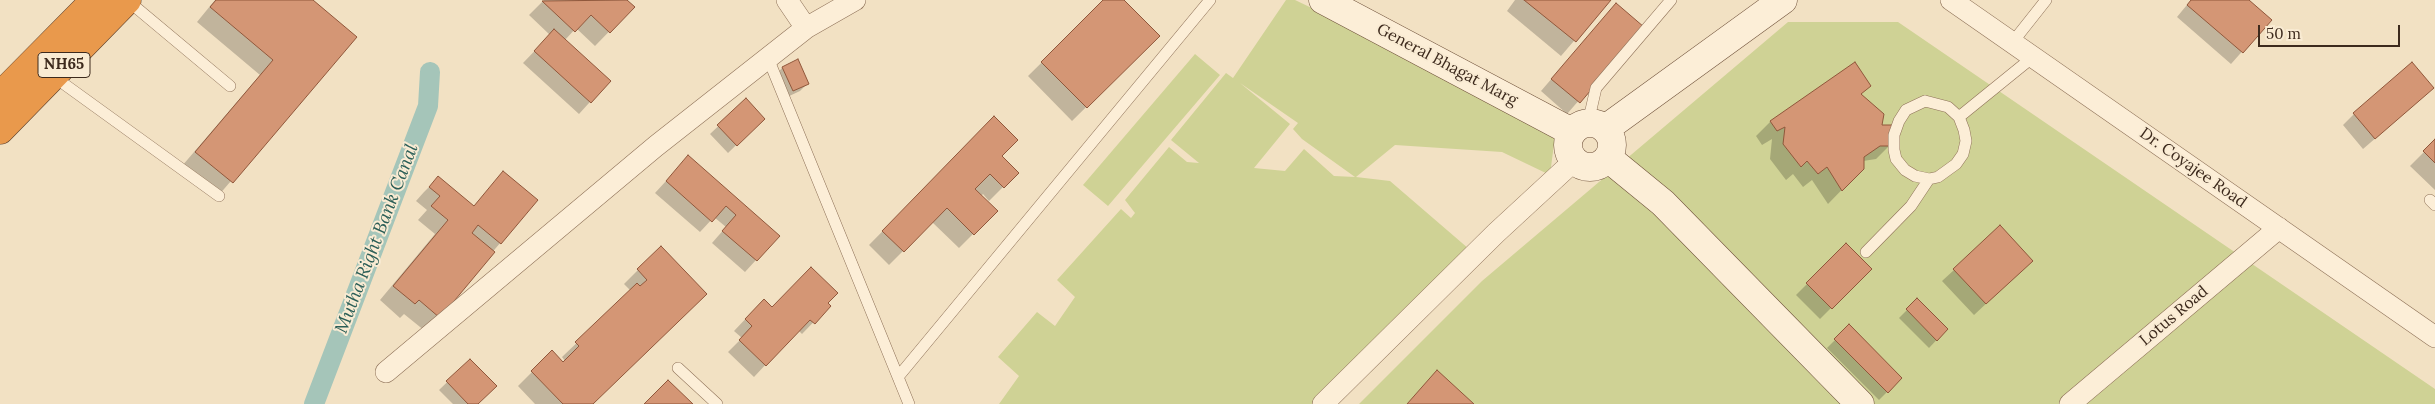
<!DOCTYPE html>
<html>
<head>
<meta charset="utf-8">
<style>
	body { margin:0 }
	#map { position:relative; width:2435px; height:404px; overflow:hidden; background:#f2e1c3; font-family:Lora,serif }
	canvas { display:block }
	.scale { position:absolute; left:2258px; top:25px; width:142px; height:22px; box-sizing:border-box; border:2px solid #3d2a1d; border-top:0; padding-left:6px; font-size:15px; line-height:18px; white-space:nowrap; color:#3d2a1d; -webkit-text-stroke:4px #f9ebd3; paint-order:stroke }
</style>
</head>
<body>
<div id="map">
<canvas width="2435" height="404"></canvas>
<div class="scale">50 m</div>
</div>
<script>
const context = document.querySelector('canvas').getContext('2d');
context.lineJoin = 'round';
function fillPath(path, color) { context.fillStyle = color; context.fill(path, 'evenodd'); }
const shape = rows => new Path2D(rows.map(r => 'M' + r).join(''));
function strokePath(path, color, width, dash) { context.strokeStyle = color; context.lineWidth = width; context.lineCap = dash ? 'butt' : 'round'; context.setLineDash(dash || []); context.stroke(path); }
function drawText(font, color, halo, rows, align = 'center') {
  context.font = font + ' Lora,serif'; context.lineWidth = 4; context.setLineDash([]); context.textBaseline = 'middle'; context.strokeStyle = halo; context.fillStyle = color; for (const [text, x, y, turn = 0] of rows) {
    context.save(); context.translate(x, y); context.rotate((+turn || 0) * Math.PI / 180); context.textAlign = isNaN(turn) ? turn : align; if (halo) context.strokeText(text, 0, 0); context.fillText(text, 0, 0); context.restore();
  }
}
const green = shape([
	[1286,0,1295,0,1410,55,1555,136,1550,175,1502,152,1395,145,1356,177,1390,181,1469,249,1314,404,999,404,1019,376,998,357,1037,312,1055,326,1075,297,1057,280,1121,209,1131,218,1135,213,1125,200,1169,147,1187,162,1199,163,1171,140,1226,73,1233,78],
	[1240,83,1298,123,1293,129,1302,139,1355,177,1334,176,1304,149,1285,171,1254,168,1290,124],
	[1788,22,1898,22,2435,389,2435,404,1359,404,1482,281],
	[1195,54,1220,75,1108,206,1083,185]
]);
const shadow = shape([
	[215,0,311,0,355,37,218,196,182,166,260,75,197,22],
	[544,0,625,0,633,7,595,46,576,28,565,40,609,81,579,114,523,63,550,35,529,15],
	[1105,0,1122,0,1158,36,1072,121,1028,76],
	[1515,0,1609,0,1561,56,1507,11],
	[2191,0,2247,0,2270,20,2231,64,2177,17],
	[1616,4,1643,27,1567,114,1541,91],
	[798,61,808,83,800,91,785,98,775,76,782,68],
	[1855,64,1860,95,1890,145,1876,159,1863,161,1862,169,1828,204,1812,180,1803,187,1793,174,1786,180,1770,159,1772,139,1762,145,1756,136,1770,122],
	[2421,99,2363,149,2343,125,2354,114],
	[746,100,763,119,728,153,710,134],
	[994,118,1000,156,1017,173,989,201,983,194,981,196,996,211,959,248,932,222,889,265,869,245],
	[2435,141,2435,190,2410,166],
	[688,157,778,236,745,272,712,243,726,227,714,217,700,232,655,193],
	[503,173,536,201,425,331,404,314,400,318,380,300,435,234,418,220,427,210,416,201,424,192,438,178,473,207],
	[1846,245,1870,269,1820,319,1796,295],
	[661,247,706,294,592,404,535,404,518,386,552,352,563,363,565,361,562,357,631,291,624,284],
	[1954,270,2020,272,1974,315,1942,281],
	[1917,300,1947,329,1929,348,1899,318],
	[826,303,829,306,802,334,798,330,754,377,728,352,742,338,734,331,752,312],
	[1849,326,1901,378,1879,400,1827,348],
	[470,360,476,404,453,404,439,390]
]);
const canal = shape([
	[314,404,428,106,430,72]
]);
const building = shape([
	[216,0,313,0,357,37,233,183,195,152,273,60,210,7,216,0],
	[627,0,635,7,610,33,591,15,575,32,542,1,627,0],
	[1103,0,1124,0,1160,36,1087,108,1041,62,1103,0],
	[1524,0,1611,0,1576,42,1524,0],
	[2191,0,2249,0,2272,20,2243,53,2187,5,2191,0],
	[1616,3,1644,27,1580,103,1551,79,1616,3],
	[554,29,611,81,591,103,534,51,554,29],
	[798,59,809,84,793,91,782,67,798,59],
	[1855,62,1871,86,1861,94,1884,114,1882,125,1894,125,1891,146,1880,146,1864,157,1864,169,1842,191,1827,167,1818,174,1807,161,1801,167,1783,144,1785,127,1777,131,1770,121,1855,62],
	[2412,62,2434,88,2375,139,2353,113,2412,62],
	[746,98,765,119,737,146,717,125,746,98],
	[994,116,1018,140,1002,156,1019,173,1004,188,990,174,975,189,998,211,974,235,947,208,904,252,882,231,994,116],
	[2435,139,2435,163,2423,151,2435,139],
	[688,155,780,236,757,261,722,231,736,215,726,206,712,222,666,181,688,155],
	[503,171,538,200,501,244,478,225,472,233,495,252,440,318,419,300,415,304,393,286,448,220,431,206,440,196,429,187,438,176,474,206,503,171],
	[2000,225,2033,261,1986,304,1953,269,2000,225],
	[1846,243,1872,269,1832,309,1806,283,1846,243],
	[661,246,707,294,593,404,563,404,531,371,552,350,563,362,579,346,575,342,637,283,640,286,647,280,637,269,661,246],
	[811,267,838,293,828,303,831,306,815,324,810,320,766,366,739,340,752,326,745,319,764,299,772,307,811,267],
	[1917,298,1948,329,1937,341,1906,309,1917,298],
	[1849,324,1902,378,1888,393,1834,339,1849,324],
	[470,359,497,386,478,404,468,404,446,381,470,359],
	[1437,370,1474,404,1407,404,1437,370],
	[668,380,693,404,644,404,668,380]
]);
const lane = shape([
	[127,0,230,86],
	[2012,43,2046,0],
	[768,58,909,404],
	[53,76,219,196],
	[1925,101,1948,107,1959,117,1964,130,1966,141,1963,154,1956,164,1938,177,1929,179,1915,176,1905,170,1896,159,1894,150,1894,135,1899,121,1906,110,1925,101],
	[1959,117,2033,57],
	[1588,123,1596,88,1671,0],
	[2430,200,2435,205],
	[1866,252,1911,206,1929,179],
	[678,368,717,404],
	[898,377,1210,0]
]);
const street = shape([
	[787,0,806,28],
	[1951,0,2435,337],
	[386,372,656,146,806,28,855,0],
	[1323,404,1496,233,1574,161],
	[2070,404,2279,228]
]);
const secondary = shape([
	[1323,0,1572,132],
	'1568 145a22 22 0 1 1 44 0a22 22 0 1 1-44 0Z',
	[1605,129,1783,0],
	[1608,158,1663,203,1860,404]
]);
const highway = shape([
	[0,96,95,0],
	[0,130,127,0]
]);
const shields = [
	[64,65,52]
];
const shieldNames = [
	["NH65",64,65]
];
const streetNames = [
	["General Bhagat Marg",1447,65,28],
	["Dr. Coyajee Road",2193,168,35],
	["Lotus Road",2174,316,-40]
];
const waterNames = [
	["Mutha Right Bank Canal",377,239,-69]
];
fillPath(green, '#cfd295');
fillPath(shadow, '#0003');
strokePath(canal, '#a5c5b9', 20);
fillPath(building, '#d49675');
strokePath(building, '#90573b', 1);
strokePath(lane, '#8e7158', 12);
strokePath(street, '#8e7158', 22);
strokePath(secondary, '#70523b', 29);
strokePath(highway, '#5c3f2c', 29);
strokePath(lane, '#fceed7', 11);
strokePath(street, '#fceed7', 21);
strokePath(secondary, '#fceed7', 28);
strokePath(highway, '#e9994c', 28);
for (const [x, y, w] of shields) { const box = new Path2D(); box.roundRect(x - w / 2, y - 12.5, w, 25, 4); context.fillStyle = '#f9ebd3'; context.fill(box); strokePath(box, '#3d2a1d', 1); }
drawText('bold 15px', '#3d2a1d', null, shieldNames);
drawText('16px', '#3d2a1d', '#f9ebd3', streetNames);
drawText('italic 18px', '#2b5e57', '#f9ebd3', waterNames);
</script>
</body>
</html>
